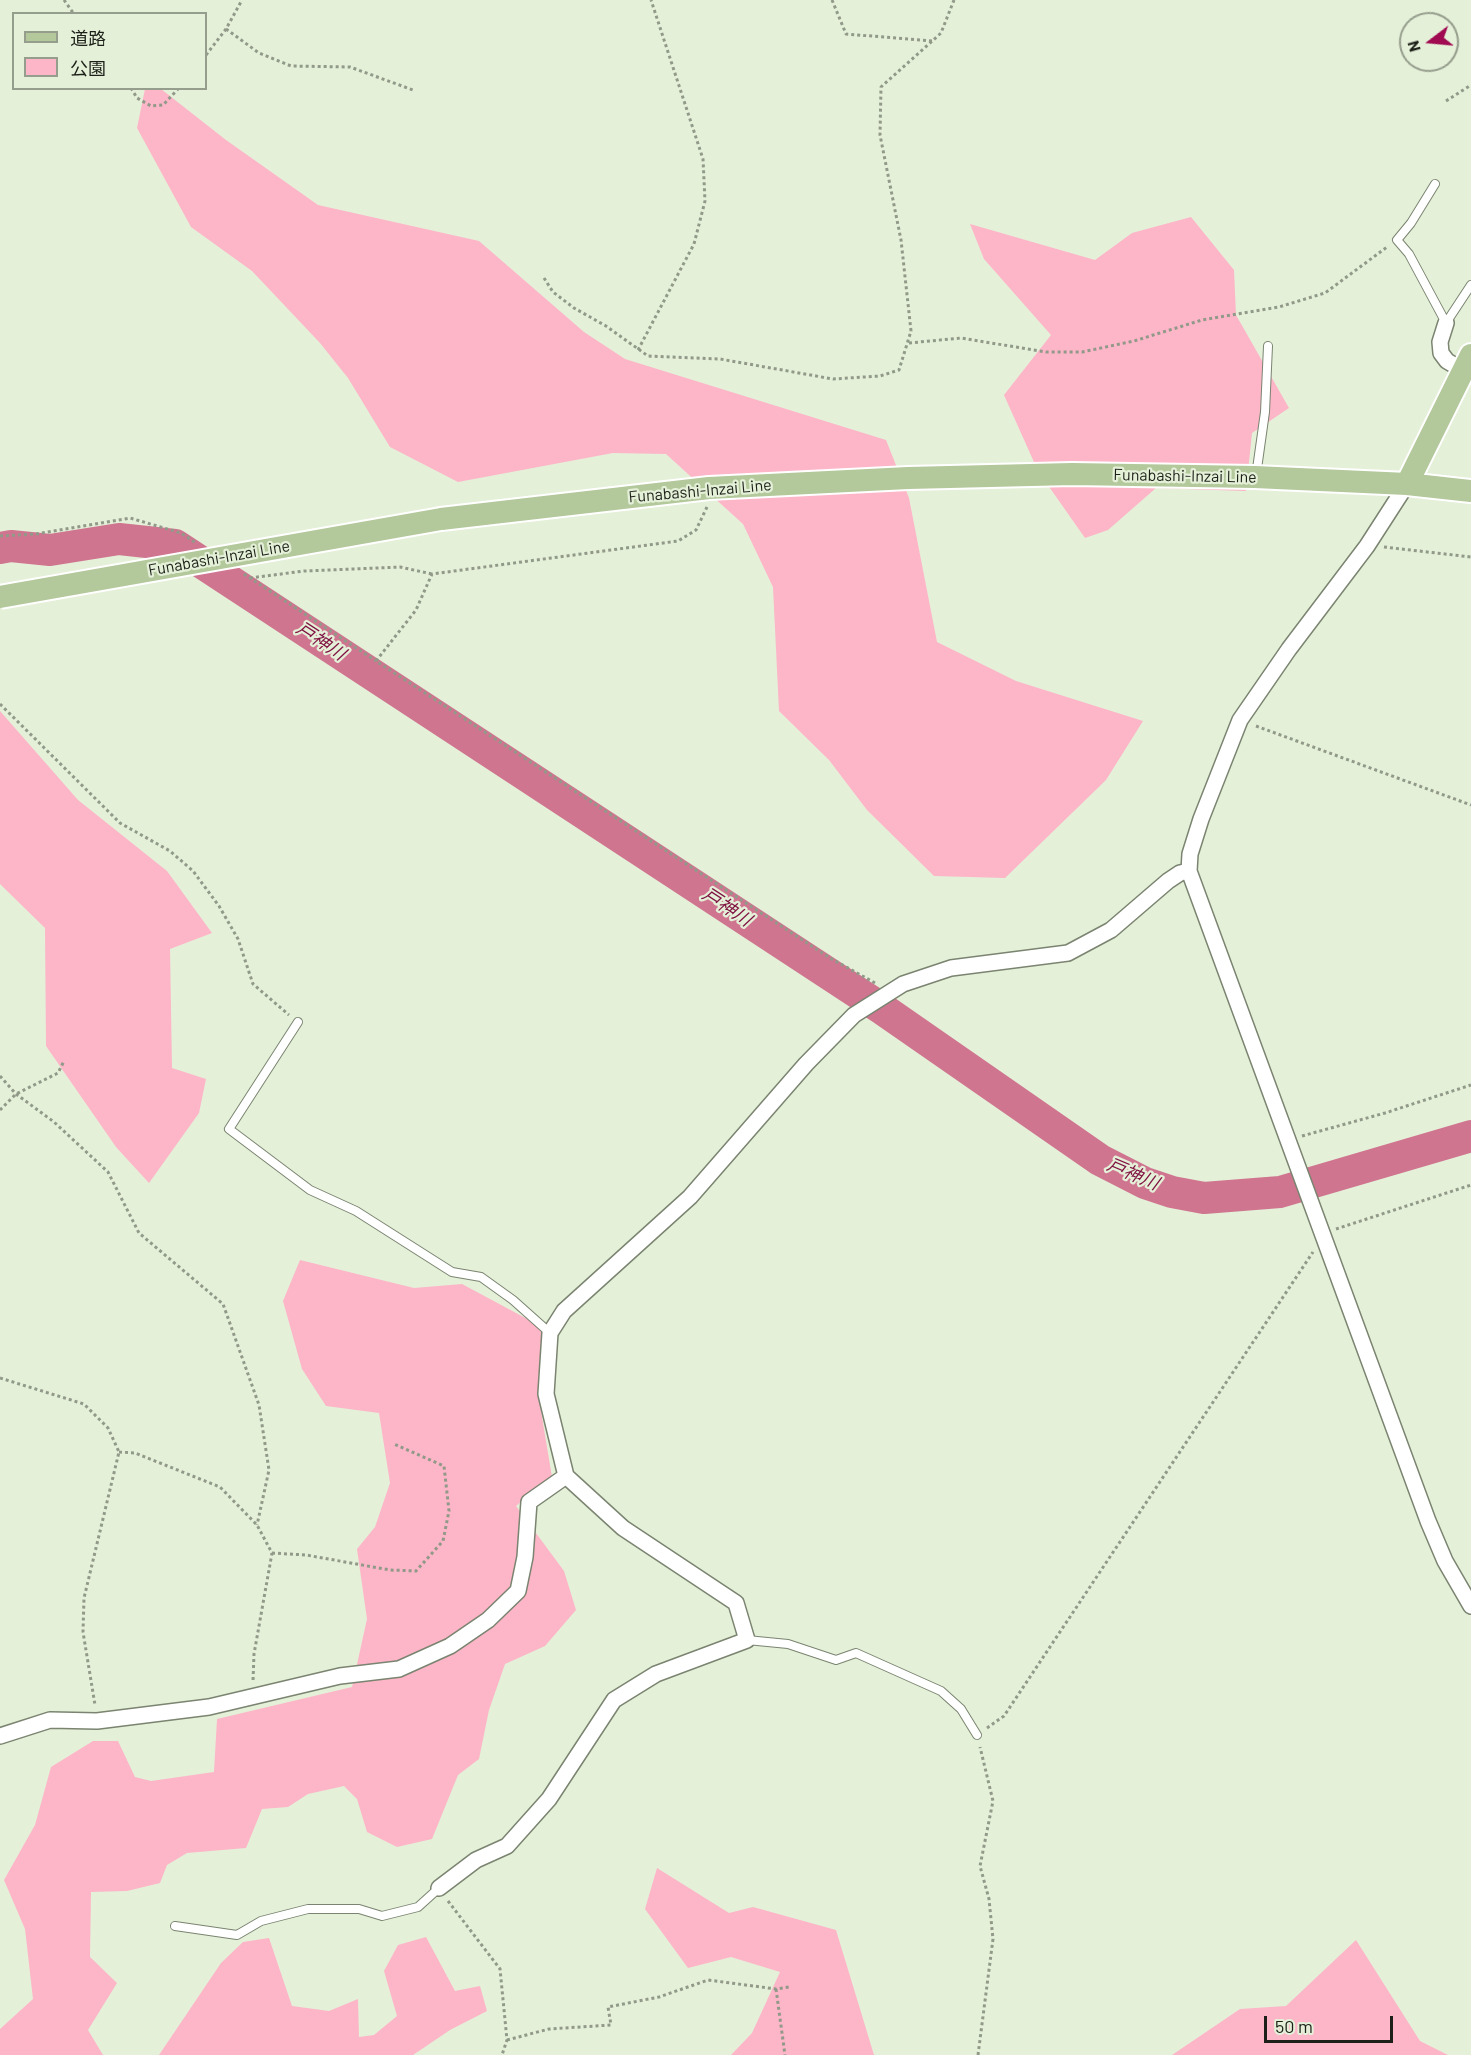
<!DOCTYPE html>
<html>
<head>
<meta charset="utf-8">
<style>
	body { margin:0 }
	#map { position:relative; width:1471px; height:2055px; overflow:hidden; background:#e5f0d9; font-family:Barlow,"Noto Sans JP",sans-serif }
	canvas { display:block }
	.legend { position:absolute; left:12px; top:12px; width:195px; height:78px; box-sizing:border-box; background:#e5f0d9; border:2px solid #959d8c; margin:0; padding:8px 10px; list-style:none; font-size:18px; color:#1c2018 }
	.legend li { display:flex; align-items:center; gap:12px; height:30px }
	.legend b { width:30px; border:2px solid #959d8c }
	.north { position:absolute; left:1399px; top:12px; width:60px; height:60px; box-sizing:border-box; background:#e5f0d9; border:2px solid #959d8c; border-radius:50%; rotate:254deg; font-size:16px; font-weight:700; line-height:24px; text-align:center; color:#1c2018 }
	.north::after { content:''; display:block; margin:auto; width:21px; height:27px; background:#a00a50; clip-path:polygon(50% 0,100% 100%,50% 72%,0 100%) }
	.scale { position:absolute; left:1264px; top:2016px; width:129px; height:27px; box-sizing:border-box; border:3px solid #1c2018; border-top:0; padding-left:8px; font-size:18px; line-height:21px; white-space:nowrap; color:#1c2018; -webkit-text-stroke:4px #e5f0d9; paint-order:stroke }
</style>
</head>
<body>
<div id="map">
<canvas width="1471" height="2055"></canvas>
<ul class="legend">
<li><b style="height:8px;background:#b3c89b"></b>道路</li>
<li><b style="height:16px;background:#fdb5c8"></b>公園</li>
</ul>
<div class="north">N</div>
<div class="scale">50 m</div>
</div>
<script>
const context = document.querySelector('canvas').getContext('2d');
context.lineJoin = 'round';
function fillPath(path, color) { context.fillStyle = color; context.fill(path, 'evenodd'); }
const shape = rows => new Path2D(rows.map(r => 'M' + r).join(''));
function strokePath(path, color, width, dash) { context.strokeStyle = color; context.lineWidth = width; context.lineCap = dash ? 'butt' : 'round'; context.setLineDash(dash || []); context.stroke(path); }
function drawText(font, color, halo, rows, align = 'center') {
  context.font = font + ' Barlow,"Noto Sans JP",sans-serif'; context.lineWidth = 4.5; context.setLineDash([]); context.textBaseline = 'middle'; context.strokeStyle = halo; context.fillStyle = color; for (const [text, x, y, turn = 0] of rows) {
    context.save(); context.translate(x, y); context.rotate((+turn || 0) * Math.PI / 180); context.textAlign = isNaN(turn) ? turn : align; if (halo) context.strokeText(text, 0, 0); context.fillText(text, 0, 0); context.restore();
  }
}
const green = shape([
	[145,89,161,89,226,140,318,205,479,241,584,332,625,359,886,440,909,498,937,642,1016,681,1143,721,1106,780,1005,878,934,876,867,810,829,760,779,711,773,587,743,524,666,454,613,453,458,482,390,447,348,378,320,343,252,271,191,227,137,128],
	[1191,217,1234,270,1236,315,1289,408,1252,433,1246,491,1156,488,1108,530,1085,538,1038,471,1004,395,1051,335,984,259,970,224,1095,260,1132,233],
	[0,711,78,800,167,871,212,933,170,949,172,1068,206,1079,199,1113,149,1183,116,1147,46,1046,45,928,0,884],
	[300,1260,414,1288,462,1284,544,1328,540,1405,552,1477,516,1506,564,1571,576,1610,545,1646,505,1664,489,1710,479,1759,458,1775,432,1839,397,1847,367,1832,357,1799,344,1786,308,1794,288,1807,262,1809,246,1848,187,1853,167,1865,160,1883,127,1891,91,1892,90,1957,117,1983,88,2030,103,2055,0,2055,0,2029,33,1999,25,1929,4,1880,35,1825,51,1767,93,1741,118,1741,135,1777,151,1781,214,1772,217,1719,352,1687,367,1619,357,1549,375,1527,390,1483,379,1413,326,1406,302,1369,283,1301],
	[657,1868,729,1913,753,1907,836,1930,874,2055,731,2055,752,2033,780,1972,731,1957,688,1968,645,1909],
	[426,1937,455,1991,480,1986,487,2011,450,2030,413,2055,159,2055,221,1963,243,1942,269,1938,292,2006,329,2011,358,1999,359,2037,374,2035,397,2016,384,1971,398,1945],
	[1356,1940,1420,2041,1448,2055,1172,2055,1240,2009,1286,2006]
]);
const river = shape([
	[0,548,11,546,50,550,119,539,175,545,881,1008,1100,1160,1145,1183,1172,1192,1204,1198,1280,1192,1471,1136]
]);
const path = shape([
	[64,0,74,14],
	[832,0,846,34,933,41],
	[226,29,259,53,291,66,350,67,413,90],
	[206,55,226,29,242,0],
	[131,88,137,98,151,106,163,105,179,88],
	[1446,101,1471,85],
	[544,278,553,292,574,308,606,326,648,356,720,359,833,379,880,376,899,370,911,331,901,240,880,135,881,87,941,33,954,0],
	[909,343,961,338,1046,352,1082,352,1134,341,1202,320,1279,307,1325,293,1387,247],
	[638,350,694,244,705,201,703,159,651,0],
	[707,507,696,530,678,541,432,574,416,610,376,661,830,958,875,983],
	[0,536,36,534,130,518,181,533,196,543],
	[1384,547,1471,557],
	[244,574,376,661],
	[250,578,304,571,400,567,432,574],
	[0,704,120,823,170,851,193,871,219,906,238,939,253,984,289,1015],
	[1256,726,1471,805],
	[0,1076,16,1094,54,1122,108,1172,139,1233,223,1304,259,1405,269,1470,257,1525],
	[0,1110,16,1094,58,1073,64,1061],
	[1302,1136,1385,1113,1471,1085],
	[1336,1229,1471,1185],
	[0,1378,84,1404,108,1428,119,1452,84,1598,83,1632,95,1705],
	[119,1452,135,1453,220,1487,257,1525,272,1553,254,1654,253,1681],
	[272,1553,306,1555,390,1570,416,1571,443,1541,449,1511,444,1466,394,1444],
	[987,1728,1004,1716,1313,1252],
	[448,1901,500,1969,507,2040,502,2055],
	[776,1989,785,2055],
	[507,2040,549,2029,611,2025,608,2007,659,1997,708,1980,776,1989,789,1987],
	[978,2055,993,1939,989,1899,980,1866,993,1801,980,1747]
]);
const service = shape([
	[1435,184,1411,223,1397,240,1409,254,1446,323,1471,285],
	[1256,476,1265,412,1268,346],
	[298,1022,229,1129,310,1190,356,1211,452,1272,481,1277,513,1300,550,1333],
	[747,1640,788,1644,836,1660,856,1653,941,1691,961,1709,977,1735],
	[175,1926,237,1935,261,1921,308,1909,359,1909,382,1916,418,1907,439,1888]
]);
const minor = shape([
	[1446,323,1440,342,1441,353,1447,361,1471,375],
	[1407,484,1367,546,1289,649,1240,720,1201,819,1190,854,1189,871,1428,1521,1445,1561,1471,1606],
	[0,1736,50,1720,97,1721,209,1707,340,1676,399,1669,450,1646,488,1620,518,1591,525,1557,529,1502,566,1476],
	[439,1888,476,1860,507,1846,549,1799,614,1700,656,1674,747,1640,736,1603,623,1528,566,1476,546,1394,550,1333,564,1311,690,1197,806,1064,854,1015,903,984,951,968,1068,953,1111,930,1168,881,1180,873,1189,871]
]);
const primary = shape([
	[1407,484,1471,355],
	[441,519,709,488,908,478,1072,474,1255,477,1407,484,1471,491]
]);
const primaryBridge = shape([
	[0,597,441,519]
]);
const streetNames = [
	["Funabashi-Inzai Line",1185,476,1],
	["Funabashi-Inzai Line",700,491,-5],
	["Funabashi-Inzai Line",219,558,-10]
];
const waterNames = [
	["戸神川",321,641,33],
	["戸神川",727,907,33],
	["戸神川",1133,1174,23]
];
fillPath(green, '#fdb5c8');
strokePath(river, '#cf758f', 32);
strokePath(service, '#7a8470', 10);
strokePath(minor, '#7a8470', 18);
strokePath(primary, '#fff', 26);
strokePath(path, '#919989', 3, [3, 3]);
strokePath(service, '#fff', 8);
strokePath(minor, '#fff', 15);
strokePath(primary, '#b3c89b', 22);
strokePath(primaryBridge, '#fff', 26, []);
strokePath(primaryBridge, '#b3c89b', 22);
drawText('16px', '#1c2018', '#e5f0d9', streetNames);
drawText('italic 18px', '#7f1140', '#e5f0d9', waterNames);
</script>
</body>
</html>
